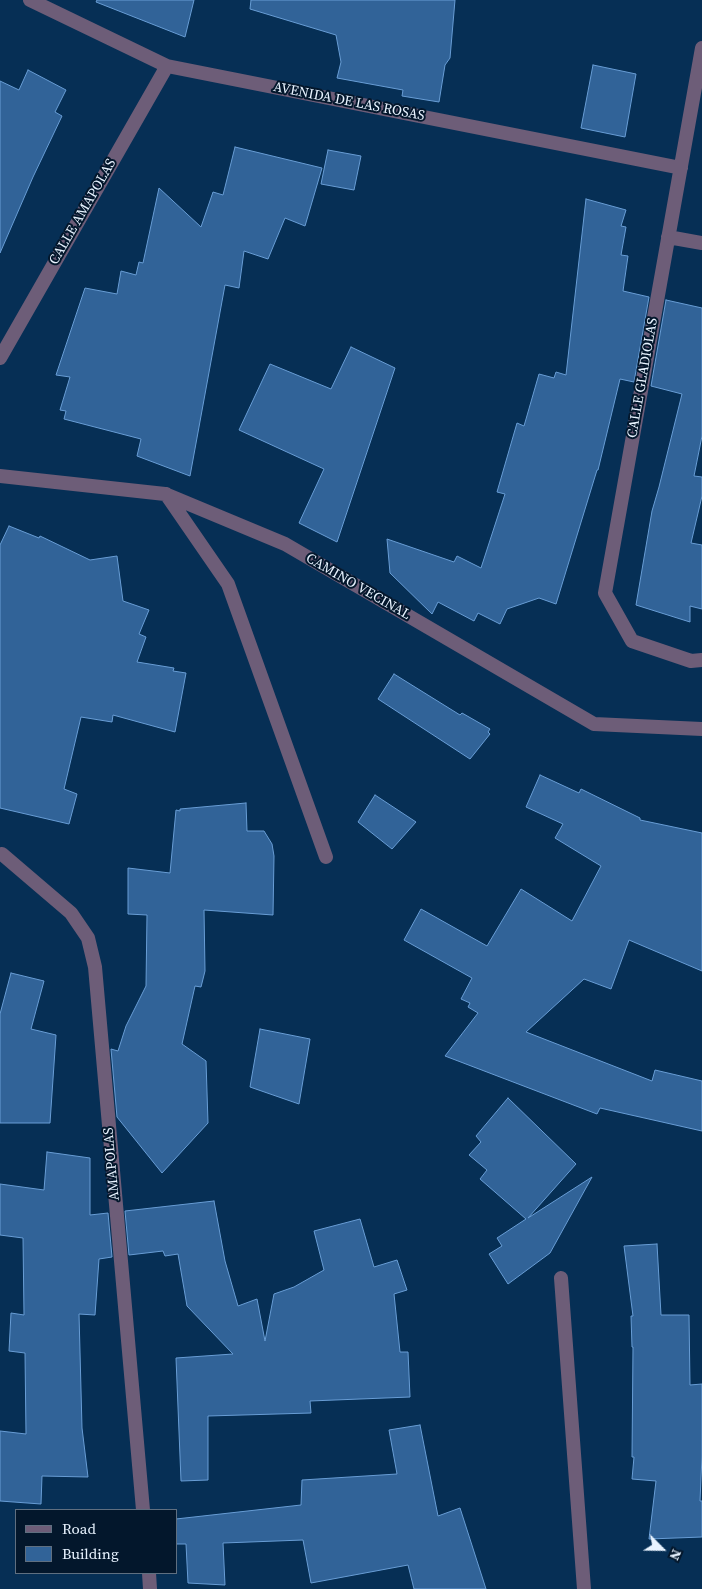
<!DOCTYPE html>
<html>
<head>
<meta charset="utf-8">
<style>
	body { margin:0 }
	#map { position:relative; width:702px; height:1589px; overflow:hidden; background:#062f55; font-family:"Source Serif 4",serif }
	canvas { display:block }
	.legend { position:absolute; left:15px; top:1509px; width:162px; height:65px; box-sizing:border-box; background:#03172c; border:1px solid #5f6f80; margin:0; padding:6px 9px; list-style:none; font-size:15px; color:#e8f3ff }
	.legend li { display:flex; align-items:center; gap:10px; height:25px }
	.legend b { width:25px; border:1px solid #5f6f80 }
	.north { position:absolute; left:637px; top:1524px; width:50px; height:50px; -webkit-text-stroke:4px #03172c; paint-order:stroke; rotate:113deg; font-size:14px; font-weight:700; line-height:20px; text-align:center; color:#e8f3ff }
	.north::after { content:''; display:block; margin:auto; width:18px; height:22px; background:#e8f3ff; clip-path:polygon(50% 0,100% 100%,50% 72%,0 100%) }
</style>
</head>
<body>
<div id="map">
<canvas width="702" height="1589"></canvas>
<ul class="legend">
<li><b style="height:6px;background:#6d5d78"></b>Road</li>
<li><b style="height:14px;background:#316398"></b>Building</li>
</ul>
<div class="north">N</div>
</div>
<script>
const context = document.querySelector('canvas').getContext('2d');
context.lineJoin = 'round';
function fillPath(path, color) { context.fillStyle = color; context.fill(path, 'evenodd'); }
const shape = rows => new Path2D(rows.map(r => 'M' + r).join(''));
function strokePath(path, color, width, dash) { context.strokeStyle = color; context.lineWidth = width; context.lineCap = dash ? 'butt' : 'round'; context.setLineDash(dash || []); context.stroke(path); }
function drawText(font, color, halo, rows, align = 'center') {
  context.font = font + ' "Source Serif 4",serif'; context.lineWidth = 4; context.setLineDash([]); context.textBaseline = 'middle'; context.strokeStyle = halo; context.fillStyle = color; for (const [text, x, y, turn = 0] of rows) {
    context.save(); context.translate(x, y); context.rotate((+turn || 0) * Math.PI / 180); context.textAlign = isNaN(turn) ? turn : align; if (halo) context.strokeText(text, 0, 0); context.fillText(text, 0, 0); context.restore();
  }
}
const building = shape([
	[97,0,194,0,185,37,96,2,97,0],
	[251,0,455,0,450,58,445,65,439,102,402,96,403,90,337,78,341,62,336,35,250,9,251,0],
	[593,65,636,74,625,137,581,128,593,65],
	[28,70,66,90,55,112,62,116,33,177,0,253,0,81,19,90,28,70],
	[235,147,322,168,305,226,285,218,268,259,244,251,239,288,225,285,190,476,137,456,141,439,64,419,66,411,60,410,70,377,56,375,85,288,117,294,121,271,136,275,139,262,143,263,159,188,201,227,213,192,223,195,235,147],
	[328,150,361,156,354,190,321,184,328,150],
	[586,199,626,210,621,226,626,227,621,255,628,256,623,291,649,297,634,382,620,379,598,470,597,470,556,604,539,598,507,609,500,624,478,613,474,621,438,602,432,614,390,573,387,539,454,562,457,556,481,568,505,494,497,492,517,423,524,426,539,374,554,378,556,372,566,375,586,199],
	[666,300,702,308,702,436,694,476,702,477,702,496,691,543,702,545,702,609,690,606,690,622,636,605,652,511,659,487,682,394,651,386,666,300],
	[351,347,395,368,337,542,299,523,324,469,239,430,270,364,331,389,351,347],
	[9,526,39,538,40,536,90,560,117,556,123,601,149,610,139,634,146,637,137,662,174,668,173,671,186,673,175,732,113,715,112,722,81,717,64,789,77,794,69,824,0,808,0,545,9,526],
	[394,674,460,715,462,713,490,729,488,732,490,734,470,759,378,699,394,674],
	[540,775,579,793,581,789,640,818,640,820,702,833,702,971,629,940,611,989,584,979,526,1032,652,1081,655,1070,702,1081,702,1131,600,1108,597,1114,445,1056,478,1013,468,1007,470,1003,461,999,472,978,404,940,421,909,487,946,521,889,572,921,601,866,555,838,563,824,526,807,540,775],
	[375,795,416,822,392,849,358,822,375,795],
	[246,803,247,831,264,831,272,844,274,856,273,915,204,910,205,971,201,987,195,986,182,1044,206,1061,208,1123,162,1173,117,1117,111,1049,118,1051,126,1026,146,986,147,915,128,914,128,868,170,873,176,810,180,811,180,809,246,803],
	[11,973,44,981,31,1029,56,1035,50,1123,0,1123,0,1014,11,973],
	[260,1029,310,1039,299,1104,250,1087,260,1029],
	[508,1098,576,1164,528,1218,592,1177,550,1253,508,1284,489,1254,502,1246,497,1238,526,1219,480,1179,487,1170,469,1155,481,1142,476,1136,508,1098],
	[47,1152,90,1158,90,1215,108,1213,112,1257,99,1259,95,1315,79,1314,82,1428,88,1477,42,1476,41,1504,0,1501,0,1431,26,1434,25,1353,9,1351,11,1313,24,1315,23,1238,0,1235,0,1184,44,1190,47,1152],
	[214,1201,225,1261,238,1306,257,1299,265,1341,274,1294,294,1287,324,1270,314,1231,360,1219,374,1267,397,1260,407,1290,394,1294,400,1352,408,1352,410,1397,310,1401,311,1413,208,1416,208,1480,181,1481,176,1358,233,1354,187,1306,178,1254,165,1256,163,1251,129,1255,125,1211,214,1201],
	[657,1244,661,1315,689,1315,690,1385,702,1384,702,1456,700,1501,702,1501,702,1537,649,1539,656,1481,632,1479,634,1457,632,1457,633,1347,632,1347,631,1316,633,1316,624,1246,657,1244],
	[420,1425,438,1516,460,1508,486,1589,414,1589,408,1565,311,1583,303,1540,223,1543,225,1585,188,1583,186,1544,176,1544,176,1519,301,1505,302,1480,397,1474,389,1430,420,1425]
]);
const minor = shape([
	[30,0,167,66,681,168],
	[702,48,605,593,632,641,691,661,702,660],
	[668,237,702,243],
	[0,358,167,66],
	[0,476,165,494,285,544,594,724,702,729],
	[166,494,228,584,326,857],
	[2,854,71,913,88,938,95,967,143,1510],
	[561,1278,584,1589],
	[149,1573,150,1589]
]);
const streetNames = [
	["AVENIDA DE LAS ROSAS",349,102,11],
	["CALLE AMAPOLAS",83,212,-60],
	["CALLE GLADIOLAS",643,378,-80],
	["CAMINO VECINAL",358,587,30],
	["AMAPOLAS",112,1164,-95]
];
fillPath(building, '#316398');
strokePath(building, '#689dd5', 1);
strokePath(minor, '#6d5d78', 14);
drawText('14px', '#e8f3ff', '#03172c', streetNames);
</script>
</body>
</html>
